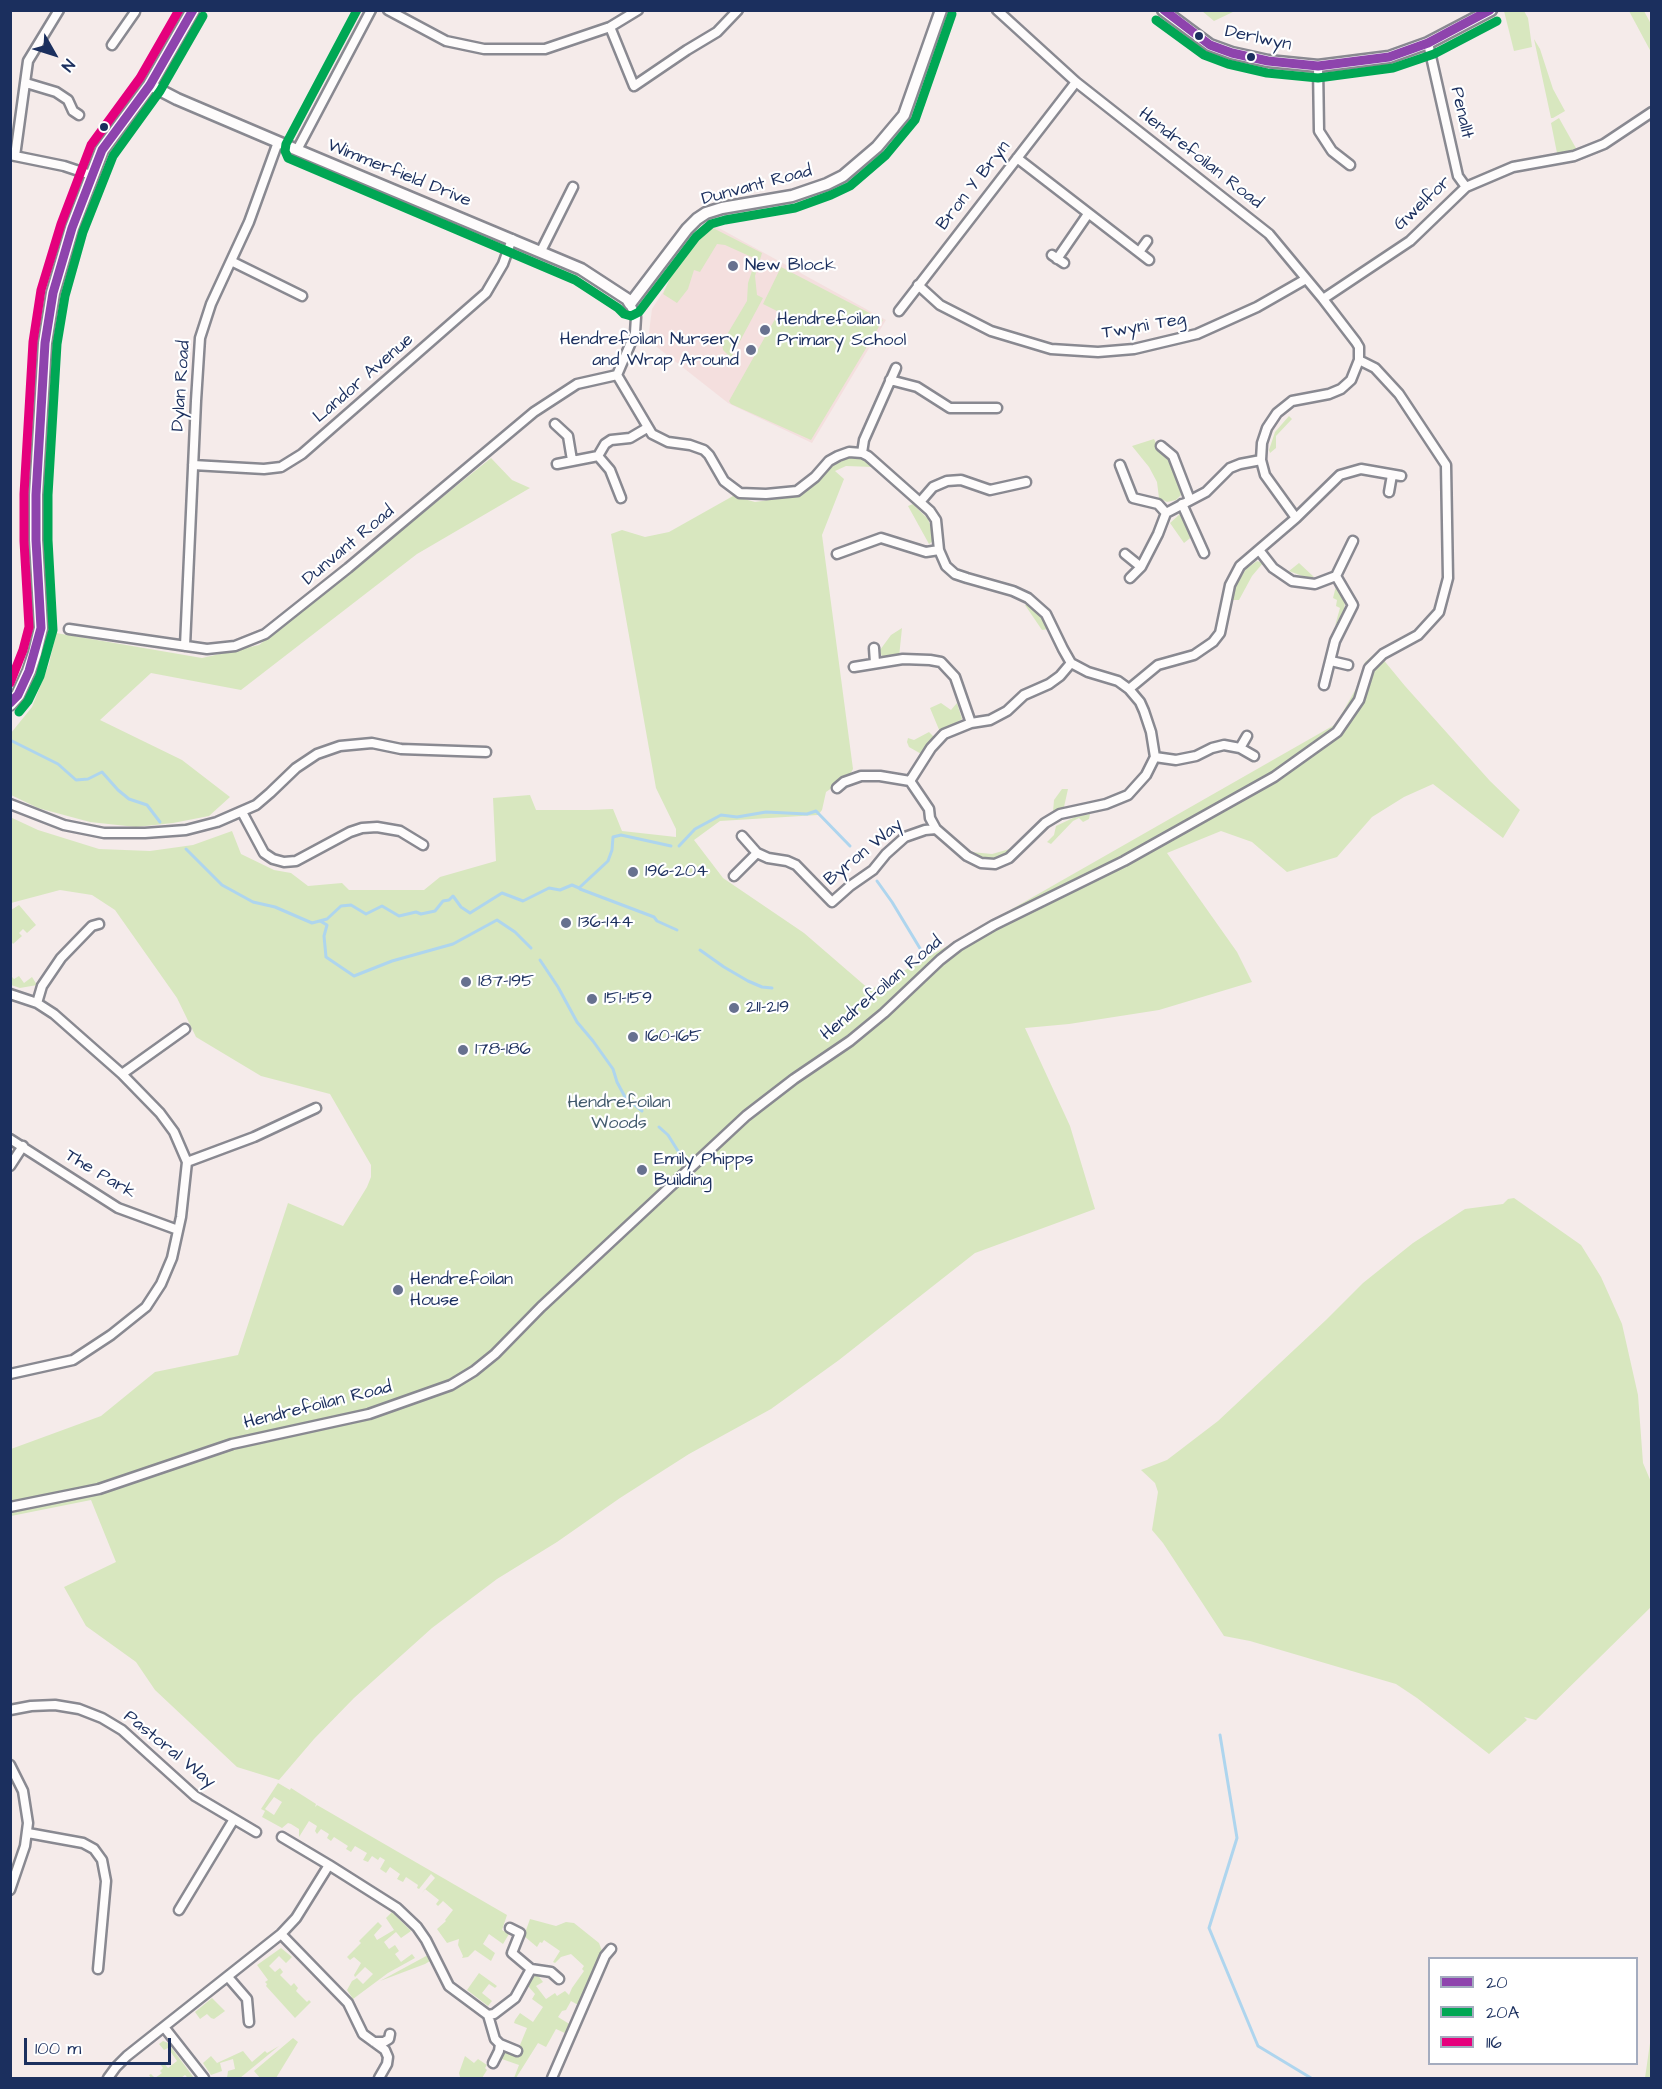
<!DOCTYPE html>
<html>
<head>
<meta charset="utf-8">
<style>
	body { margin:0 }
	#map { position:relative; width:1662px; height:2089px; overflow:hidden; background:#f5ebea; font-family:"Architects Daughter",sans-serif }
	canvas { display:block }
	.frame { position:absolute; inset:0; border:12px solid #1b2f5e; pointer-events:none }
	.legend { position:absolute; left:1428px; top:1957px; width:210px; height:108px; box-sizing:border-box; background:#fff; border:2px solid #a4acbf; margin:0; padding:8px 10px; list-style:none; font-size:18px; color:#1b2f5e }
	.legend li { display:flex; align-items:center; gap:12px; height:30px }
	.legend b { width:30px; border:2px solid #a4acbf }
	.north { position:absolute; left:24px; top:24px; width:60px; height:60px; -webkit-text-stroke:4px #fff; paint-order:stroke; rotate:129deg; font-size:16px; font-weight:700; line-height:24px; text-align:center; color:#1b2f5e }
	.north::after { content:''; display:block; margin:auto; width:21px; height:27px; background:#1b2f5e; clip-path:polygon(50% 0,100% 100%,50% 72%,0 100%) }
	.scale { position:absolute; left:24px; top:2038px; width:147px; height:27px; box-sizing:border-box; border:3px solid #1b2f5e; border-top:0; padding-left:8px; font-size:18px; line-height:21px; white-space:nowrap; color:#1b2f5e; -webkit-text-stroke:4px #fff; paint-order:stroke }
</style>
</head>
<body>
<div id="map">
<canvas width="1662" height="2089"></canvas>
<div class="frame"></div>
<ul class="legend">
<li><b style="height:8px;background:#8e44ad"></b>20</li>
<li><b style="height:8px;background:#00a754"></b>20A</li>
<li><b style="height:8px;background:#e5007d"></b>116</li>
</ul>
<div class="north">N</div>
<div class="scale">100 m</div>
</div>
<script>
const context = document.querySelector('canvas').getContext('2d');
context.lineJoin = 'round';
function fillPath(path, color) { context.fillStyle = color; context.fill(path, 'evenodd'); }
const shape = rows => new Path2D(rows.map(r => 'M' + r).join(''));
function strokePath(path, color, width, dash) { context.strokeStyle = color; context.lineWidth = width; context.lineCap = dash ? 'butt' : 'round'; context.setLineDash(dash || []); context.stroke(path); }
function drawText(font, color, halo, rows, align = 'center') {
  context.font = font + ' "Architects Daughter",sans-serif'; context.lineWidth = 4.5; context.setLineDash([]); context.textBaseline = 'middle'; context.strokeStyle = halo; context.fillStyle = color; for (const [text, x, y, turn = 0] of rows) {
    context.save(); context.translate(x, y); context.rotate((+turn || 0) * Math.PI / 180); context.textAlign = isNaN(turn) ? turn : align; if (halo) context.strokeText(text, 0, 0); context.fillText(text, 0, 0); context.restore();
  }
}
const built = shape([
	[708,222,886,320,812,443,728,403,648,340,652,309]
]);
const green = shape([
	[1202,11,1235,11,1214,21],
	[1504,11,1524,11,1528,18,1532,47,1514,51],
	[1629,11,1644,11,1651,24,1651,52],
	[1534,39,1540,49,1553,89,1565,111,1553,118,1551,118],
	[1559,118,1577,150,1560,154,1557,153,1551,123],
	[711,227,762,253,755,276,757,295,763,298,731,358,723,350,722,343,747,301,748,283,756,259,725,245,717,244,700,272,694,270,688,289,677,303,663,294,674,269,705,229],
	[781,267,883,320,811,440,731,404,729,401,779,312,763,304],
	[1289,416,1292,419,1276,436,1276,448,1270,453,1269,450,1275,432],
	[1154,439,1160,451,1168,458,1174,470,1181,495,1176,500,1167,502,1159,498,1157,482,1149,467,1132,446],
	[850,457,863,459,873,467,846,466,835,471,844,479,822,535,853,769,849,776,826,792,822,810,818,815,720,821,694,840,723,878,804,933,870,990,1336,724,1358,685,1365,662,1377,652,1405,686,1490,781,1520,810,1503,838,1433,784,1404,797,1372,817,1337,857,1287,872,1252,842,1221,831,1167,853,1237,952,1252,982,1159,1010,1069,1024,1025,1028,1070,1126,1095,1209,975,1253,839,1360,771,1409,689,1454,620,1498,557,1542,497,1579,432,1628,354,1698,314,1739,279,1780,237,1767,155,1690,136,1662,86,1626,64,1587,116,1562,91,1500,11,1516,11,1449,101,1416,155,1372,238,1355,288,1203,343,1226,367,1187,371,1177,371,1165,330,1094,261,1076,196,1037,177,998,115,910,92,895,60,890,11,903,10,817,38,830,99,849,150,851,193,845,232,831,241,854,274,870,291,873,308,886,342,883,349,890,424,890,440,877,496,861,493,798,530,795,536,810,589,810,613,809,622,831,676,837,676,829,656,788,611,534,622,530,645,537,669,532,733,496,755,502,798,496,834,465],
	[491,458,512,480,530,488,417,554,241,690,151,673,100,720,182,760,230,797,209,816,173,823,136,827,90,822,38,808,11,795,11,733,32,707,49,664,56,633,202,658,259,645],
	[913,504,928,519,932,530,933,541,929,544,908,506],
	[1181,513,1194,535,1184,543,1170,523],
	[1257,561,1263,563,1252,576,1239,600,1231,600,1234,588,1246,569],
	[1299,563,1314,577,1305,577,1289,571],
	[1336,586,1342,593,1345,602,1344,610,1335,626,1340,608,1336,606,1337,600,1333,598],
	[1025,605,1030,605,1038,612,1048,629,1042,630],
	[902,628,899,657,888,659,882,657,880,650,891,635],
	[941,703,951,710,957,703,962,719,940,732,930,708],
	[929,732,935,738,923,755,909,747,907,742,908,738,914,740],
	[1062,789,1068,789,1064,807,1053,812,1054,800],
	[1090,814,1089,819,1083,822,1079,818,1073,821,1051,844,1047,842,1054,835,1056,826,1075,817],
	[1013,848,1004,856,995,859,980,859,972,854,971,852,992,854],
	[19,905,36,925,27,933,23,929,19,933,22,936,13,944,11,941,11,910],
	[10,975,14,979,19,976,24,983,32,977,37,985,20,988,11,985],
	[1514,1198,1581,1245,1601,1277,1622,1324,1638,1395,1643,1463,1651,1482,1652,1606,1536,1720,1524,1717,1527,1720,1489,1754,1417,1698,1396,1684,1250,1641,1224,1636,1163,1543,1152,1530,1158,1492,1155,1483,1141,1470,1167,1460,1218,1421,1326,1320,1363,1283,1413,1243,1465,1209,1503,1204,1508,1199],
	[278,1783,290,1790,291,1788,316,1804,315,1807,317,1805,507,1915,502,1930,509,1934,503,1944,489,1934,483,1944,495,1953,491,1961,475,1950,468,1957,462,1958,463,1956,458,1945,459,1939,447,1943,437,1929,446,1921,445,1920,453,1910,443,1901,438,1906,436,1904,439,1900,425,1889,421,1894,435,1878,431,1874,419,1889,417,1888,418,1885,406,1877,403,1882,397,1879,400,1874,390,1867,386,1873,380,1869,385,1860,380,1857,378,1860,372,1856,368,1862,363,1860,367,1853,355,1846,351,1852,346,1849,348,1846,334,1837,331,1841,327,1838,329,1834,321,1829,317,1834,315,1831,317,1826,309,1821,299,1837,299,1829,291,1824,288,1823,282,1828,262,1817,265,1811,261,1809],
	[274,1797,282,1802,274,1815,265,1809],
	[392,1912,411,1931,401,1938,396,1932,384,1942,389,1949,395,1945,399,1951,395,1954,401,1962,412,1954,415,1958,388,1973,353,1999,347,1990,352,1981,357,1978,363,1984,373,1974,365,1967,355,1977,354,1975,361,1963,354,1957,350,1960,347,1957,361,1943,359,1941,378,1922,382,1926,374,1935,377,1940,394,1930,386,1918],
	[530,1919,556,1926,566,1922,574,1923,599,1943,602,1951,580,2006,571,2001,566,2010,562,2011,558,2017,571,2025,567,2034,556,2029,546,2047,538,2043,516,2078,514,2078,519,2065,499,2058,502,2053,506,2050,520,2054,520,2045,527,2028,514,2023,515,2020,520,2013,533,2022,543,2007,532,1999,535,1994,528,1986,531,1980,537,1974,543,1982,536,1986,546,1999,555,1993,557,1996,565,1991,569,1995,572,1988,584,1971,582,1969,584,1966,571,1954,561,1957,555,1963,553,1962,560,1951,544,1940,542,1943,540,1942,537,1947,524,1936],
	[281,1948,292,1957,286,1963,279,1956,269,1966,275,1972,280,1968,283,1972,280,1975,291,1986,294,1983,298,1988,296,1991,307,2002,309,2000,311,2002,295,2018,266,1986,267,1984,265,1982,268,1980,257,1965],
	[428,1955,430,1961,425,1964,380,1981],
	[479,1973,497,1986,495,1988,489,1984,482,1993,492,2001,488,2006,467,1990],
	[212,1998,225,2011,214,2019,211,2018,207,2014,200,2019,195,2012],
	[1651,2036,1651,2078,1645,2078],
	[293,2038,298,2042,276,2078,260,2078,254,2071],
	[163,2041,168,2043,194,2078,188,2078,185,2075,181,2078,151,2078,149,2075,151,2074,155,2078,162,2073,160,2071,163,2068,160,2064,163,2062,168,2068,177,2061,168,2048,164,2050,159,2044],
	[279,2046,240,2078,227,2078,228,2071,235,2069,233,2059,220,2063,222,2071,211,2075,203,2063,211,2056,217,2063,243,2051,252,2062,265,2051,267,2053],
	[465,2056,474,2063,478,2059,487,2065,485,2068,487,2070,482,2078,460,2077,459,2073]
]);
const stream = shape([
	[10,740,58,764,76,780,88,779,102,772,118,790,129,799,147,805,160,822],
	[679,846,695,829,721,815,737,817,766,812,807,814,816,811,850,846],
	[186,849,222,885,253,902,275,907,312,923,327,919,341,906,351,905,366,914,382,906,399,916,416,912,421,914,435,911,443,901,449,900,453,896,461,907,470,913,502,893,523,901,549,888,560,890,572,885,579,888,608,861,612,850,613,837,621,835,671,846],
	[877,881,892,902,924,955],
	[580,889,654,917,657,921,677,930],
	[320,921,327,925,324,936,326,957,354,976,392,961,453,944,497,920,515,932,531,948],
	[700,950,724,967,748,981,762,987,772,988],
	[540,960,558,987,577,1022,593,1041,613,1069,617,1082,625,1097,642,1111],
	[659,1127,668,1135,683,1159],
	[1220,1735,1237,1838,1209,1928,1258,2046,1311,2078]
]);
const minor = shape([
	[388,10,446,41,484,49,545,49,610,27,638,10],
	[997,10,1076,82,1269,234,1323,299,1356,342,1359,347,1359,360,1351,380,1341,389,1329,394,1292,401,1277,413,1267,428,1262,443,1261,460,1265,475,1296,518],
	[610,27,634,86,687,50,717,32,738,10],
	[1428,43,1458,176,1466,187],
	[112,45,135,12],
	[1318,66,1319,131,1332,151,1350,165],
	[26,83,56,92,68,100,73,111,79,115],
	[297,150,371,10],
	[10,155,64,166,91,175],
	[15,156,28,61,59,10],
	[1017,158,1149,260],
	[541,251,573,187],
	[1139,252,1147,241],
	[1052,255,1064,263],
	[1057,259,1088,214],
	[231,261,302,296],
	[918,285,940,305,991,331,1051,349,1098,352,1134,349,1197,334,1257,307,1306,279],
	[1323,299,1410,241,1466,187,1513,167,1574,156,1604,144,1652,112],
	[630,304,636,317,635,333,617,375,652,434,668,442,690,445,704,450,709,455,724,481,740,493,766,494,797,491,815,477,829,461,838,456,849,452,862,453,868,456,930,511,936,520,939,550,946,566,955,574,967,578,1013,591,1028,598,1046,614,1063,649,1071,663,1088,672,1118,681,1129,689,1140,702,1144,711,1151,732,1155,757,1146,775,1128,795,1106,804,1060,814,1045,823,1009,858,995,864,981,863,967,856,936,829,930,818,929,809,910,781,880,776,861,776,844,782,837,788],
	[899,311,1076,82],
	[890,380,917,387,950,408,997,408],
	[555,424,568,436,572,460],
	[1161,446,1173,456,1190,500],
	[862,453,864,440,896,368],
	[557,464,598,456],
	[193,465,264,469,281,467,302,454,486,293,503,264,512,239],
	[1120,465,1133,498,1158,504,1166,513],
	[1389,492,1392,475],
	[621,498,610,470,598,456,605,444,611,440,630,438,647,428],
	[920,502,933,487,947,481,961,480,990,490,1026,482],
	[1182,504,1204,553],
	[1259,550,1273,568,1292,581,1315,584,1336,576,1353,541],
	[837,554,881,538,926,552,939,550],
	[1125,554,1141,567],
	[1130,578,1141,567,1158,534,1166,513,1206,492,1230,468,1240,464,1261,460],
	[69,629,207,649,235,646,265,634,348,568,534,412,577,384,617,375],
	[185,646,196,401,200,338,211,304,249,222,278,142],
	[874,648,875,663],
	[1331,661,1348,665],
	[854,667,903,659,930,660,941,662,955,677,971,723],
	[1324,685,1335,641,1353,605,1336,576],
	[1129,689,1158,665,1194,655,1213,642,1220,633,1230,585,1240,566,1296,518,1340,475,1361,469,1401,476],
	[1240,748,1247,736],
	[1155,757,1176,760,1196,756,1212,748,1224,745,1240,748,1254,756],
	[910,781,931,748,944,734,971,723,990,720,1007,711,1024,695,1049,684,1060,676,1071,663],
	[10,804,64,825,104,833,145,833,186,830,217,822,256,805,270,793,296,768,317,754,340,746,372,743,401,749,486,752],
	[242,812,264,853,273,859,284,862,296,861,350,832,362,828,377,827,400,831,423,845],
	[757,853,768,858,787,861,796,865,832,902,850,886,873,870,886,854,905,837,925,830,936,829],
	[734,876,757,853,742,836],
	[10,994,37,1003,54,1014,122,1074,160,1113,174,1132,187,1162,181,1217,172,1258,161,1284,146,1307,111,1335,73,1360,10,1374],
	[37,1003,42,986,61,958,92,926,99,924],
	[122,1074,185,1029],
	[10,1139,118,1208,178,1230],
	[187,1162,254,1137,316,1108],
	[10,1166,23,1146],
	[10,1507,99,1489,232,1444,369,1414,451,1385,474,1371,495,1354,541,1307,746,1116,794,1079,850,1041,884,1013,940,960,958,946,994,925,1124,861,1274,777,1337,732,1359,700,1369,668,1383,654,1418,635,1439,612,1448,578,1446,465,1399,394,1375,368,1359,360],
	[10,1710,31,1706,55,1705,79,1709,102,1718,122,1730,195,1796,256,1832],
	[10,1765,23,1791,28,1823,25,1846,10,1890],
	[28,1833,83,1843,94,1849,102,1860,106,1881,98,1969],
	[282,1837,329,1865],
	[179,1910,234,1819],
	[510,1928,520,1933,512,1953,531,1969,551,1972,559,1979],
	[281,1934,348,2003,363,2034,385,2050,388,2057,387,2064,379,2078],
	[228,1977,247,1999,249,2022],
	[164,2027,204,2078],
	[374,2042,384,2042,389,2039,390,2034],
	[517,2051,500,2044,495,2039,488,2015,494,2014,515,1998,531,1969],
	[493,2063,499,2051,500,2044],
	[108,2078,116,2067,127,2056,281,1934,296,1918,329,1865,397,1908,417,1927,426,1940,449,1986,488,2015],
	[552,2078,605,1956,611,1949]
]);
const tertiary = shape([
	[1163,10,1210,45,1232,53,1268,61,1318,66,1389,57,1428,43,1491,10],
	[150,85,177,99,278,142,581,269,627,299,630,304,687,229,697,219,706,213,722,208,792,196,827,184,843,176,877,147,904,115,941,10]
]);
const primary = shape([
	[10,704,18,695,29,671,35,653,41,628,36,540,36,495,45,343,53,293,72,228,102,150,150,85,193,10]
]);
const bus1 = shape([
	[1164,10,1210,45,1232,53,1268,61,1318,66,1389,57,1428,43,1490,10],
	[10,703,18,695,29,671,41,628,36,540,36,495,45,343,53,293,72,228,102,150,150,85,193,10]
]);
const bus2 = shape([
	[357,10,286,144,285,151,288,158,575,280,618,308,624,314,631,316,639,312,696,237,711,224,725,220,795,208,831,195,850,186,886,155,915,120,952,14],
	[1156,20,1204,55,1228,64,1267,73,1318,78,1393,68,1434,54,1497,21],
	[19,712,28,701,40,676,53,630,48,540,48,495,57,344,65,296,83,232,113,156,160,91,203,16]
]);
const bus3 = shape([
	[10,683,23,650,29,627,24,541,24,494,33,342,41,290,61,224,91,145,140,78,179,10]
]);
const markers = [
	[1199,36,5,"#1b2f5e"],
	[1251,57,5,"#1b2f5e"],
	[104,127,5,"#1b2f5e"],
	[733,266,6,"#67718f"],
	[765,330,6,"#67718f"],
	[751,350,6,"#67718f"],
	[633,872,6,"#67718f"],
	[566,923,6,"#67718f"],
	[466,982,6,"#67718f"],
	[592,999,6,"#67718f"],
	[734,1008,6,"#67718f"],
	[633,1037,6,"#67718f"],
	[463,1050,6,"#67718f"],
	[642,1170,6,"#67718f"],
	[398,1290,6,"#67718f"]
];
const streetNames = [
	["Derlwyn",1258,39,12],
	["Penallt",1461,113,77],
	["Hendrefoilan Road",1200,159,38],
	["Wimmerfield Drive",399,174,22],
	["Dunvant Road",757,186,-15],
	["Bron Y Bryn",974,186,-52],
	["Gwelfor",1423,204,-43],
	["Twyni Teg",1144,327,-10],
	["Landor Avenue",364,379,-41],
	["Dylan Road",182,386,-86],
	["Dunvant Road",349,546,-40],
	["Byron Way",864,853,-39],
	["Hendrefoilan Road",882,989,-40],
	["The Park",100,1175,31],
	["Hendrefoilan Road",318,1406,-14],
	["Pastoral Way",169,1750,39]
];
const poiNames = [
	["New Block",745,266],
	["Hendrefoilan",777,320],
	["Primary School",777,341],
	["Hendrefoilan Nursery",739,340,"right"],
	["and Wrap Around",739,361,"right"],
	["196-204",645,872],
	["136-144",578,923],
	["187-195",478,982],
	["151-159",604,999],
	["211-219",746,1008],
	["160-165",645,1037],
	["178-186",475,1050],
	["Emily Phipps",654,1160],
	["Building",654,1181],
	["Hendrefoilan",410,1280],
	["House",410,1301]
];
const parkNames = [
	["Hendrefoilan",619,1103],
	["Woods",619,1124]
];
fillPath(built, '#f4dfde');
fillPath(green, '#d8e7bf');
strokePath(stream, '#aed5ee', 3);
strokePath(minor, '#898991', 13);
strokePath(tertiary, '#898991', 15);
strokePath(primary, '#898991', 16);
strokePath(minor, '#fefcfc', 8);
strokePath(tertiary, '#fefcfc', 10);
strokePath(primary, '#fefcfc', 12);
strokePath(bus1, '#8e44ad', 9);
strokePath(bus2, '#00a754', 9);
strokePath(bus3, '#e5007d', 9);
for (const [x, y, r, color] of markers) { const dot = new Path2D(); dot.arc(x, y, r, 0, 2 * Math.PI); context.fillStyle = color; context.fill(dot); strokePath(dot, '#fff', 2); }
drawText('18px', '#1b2f5e', '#fff', streetNames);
drawText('18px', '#1b2f5e', '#fff', poiNames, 'left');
drawText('18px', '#445c6e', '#fff', parkNames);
</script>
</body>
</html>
